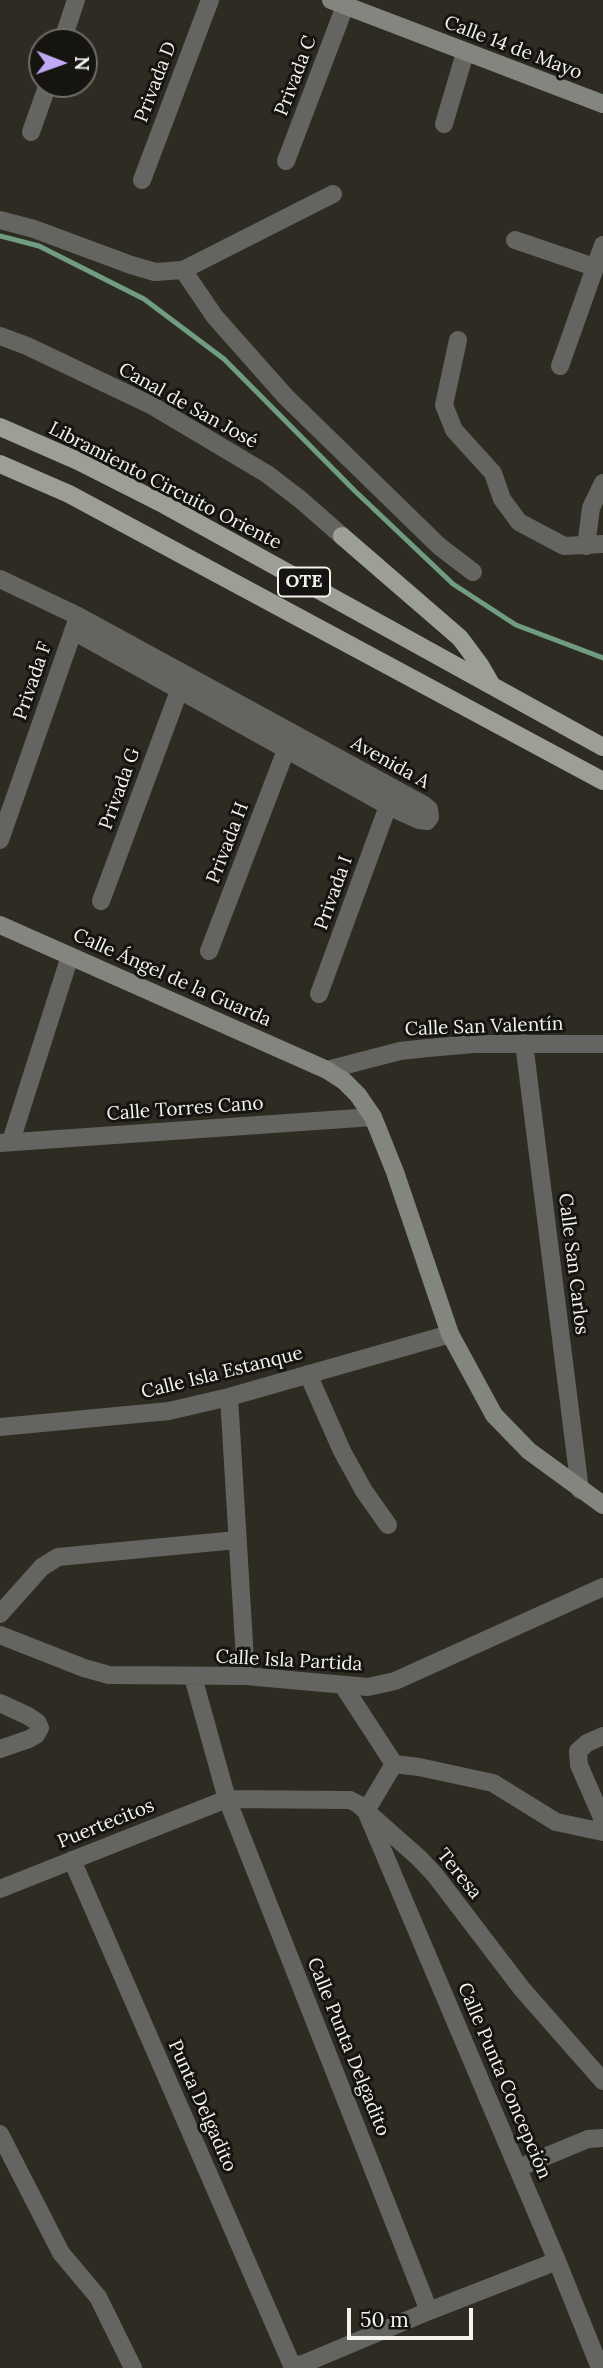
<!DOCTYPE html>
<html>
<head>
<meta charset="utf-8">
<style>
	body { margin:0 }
	#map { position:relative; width:603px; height:2368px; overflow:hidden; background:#2e2b22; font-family:Lora,serif }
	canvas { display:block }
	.north { position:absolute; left:28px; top:28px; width:70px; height:70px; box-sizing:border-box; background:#151410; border:2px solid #6e6d68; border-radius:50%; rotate:91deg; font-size:19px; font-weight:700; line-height:28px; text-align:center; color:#f4f2ed }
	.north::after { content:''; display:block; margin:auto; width:24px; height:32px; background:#bfa9f4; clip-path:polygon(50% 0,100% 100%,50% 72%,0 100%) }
	.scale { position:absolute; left:347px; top:2308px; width:126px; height:32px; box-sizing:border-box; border:4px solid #f4f2ed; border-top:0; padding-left:9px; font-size:21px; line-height:24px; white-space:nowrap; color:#f4f2ed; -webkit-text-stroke:5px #151410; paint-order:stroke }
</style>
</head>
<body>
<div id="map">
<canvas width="603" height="2368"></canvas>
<div class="north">N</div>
<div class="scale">50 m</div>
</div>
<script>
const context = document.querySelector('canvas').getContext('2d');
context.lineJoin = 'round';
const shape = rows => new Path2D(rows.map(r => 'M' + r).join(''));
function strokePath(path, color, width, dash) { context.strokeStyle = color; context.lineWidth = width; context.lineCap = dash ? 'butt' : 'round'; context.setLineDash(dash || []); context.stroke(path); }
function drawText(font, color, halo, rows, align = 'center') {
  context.font = font + ' Lora,serif'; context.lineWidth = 6; context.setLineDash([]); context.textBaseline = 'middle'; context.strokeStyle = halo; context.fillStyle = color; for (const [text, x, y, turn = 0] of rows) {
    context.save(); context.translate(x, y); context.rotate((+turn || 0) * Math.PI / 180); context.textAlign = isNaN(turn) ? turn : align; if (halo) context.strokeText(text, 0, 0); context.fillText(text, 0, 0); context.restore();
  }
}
const stream = shape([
	[0,236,39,246,144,299,224,359,355,491,453,584,516,625,603,658]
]);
const street = shape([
	[62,42,76,0],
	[444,124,465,53],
	[31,132,48,84],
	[286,161,345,6],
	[142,180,210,0],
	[0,220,34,229,131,265,155,272,183,270,215,317,286,397,439,546,473,572],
	[515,240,594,267],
	[183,270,333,194],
	[0,336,27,346,151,405,267,474,301,500,342,536],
	[458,340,444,405,454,430,493,473,502,499,519,522,564,546,603,544],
	[560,366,603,245],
	[586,546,591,508,603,483],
	[0,579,78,616,424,805,429,809,430,817,427,821,419,820,388,806,73,631],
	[0,840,76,623],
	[101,901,179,691],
	[209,951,286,750],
	[319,994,388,806],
	[524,1043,580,1490],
	[327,1070,400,1051,428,1048,474,1044,603,1044],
	[11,1141,70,956],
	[0,1143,373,1117],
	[308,1374,342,1451,364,1491,388,1525],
	[229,1397,246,1676],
	[0,1427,169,1411,229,1397,450,1334],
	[0,1614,42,1567,58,1557,237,1540],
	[0,1635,84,1668,109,1675,246,1676,368,1687,395,1681,603,1587],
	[193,1677,227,1799,429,2311],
	[344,1687,394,1764],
	[0,1703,28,1716,37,1722,40,1728,36,1735,29,1739,0,1749],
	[603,1736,587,1743,578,1751,579,1765,603,1820],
	[394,1764,366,1811,557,2261,600,2368],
	[394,1764,419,1767,493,1783,556,1822,603,1832],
	[72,1860,291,2363,296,2365,303,2364,429,2311,557,2261],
	[0,1889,227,1799,350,1800,358,1804,419,1858,435,1875,522,1989,603,2081],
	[0,2134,61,2253,98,2297,133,2368],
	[518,2168,588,2139,603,2138]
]);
const secondary = shape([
	[331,0,603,104],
	[0,925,327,1070,344,1081,358,1095,373,1117,395,1172,450,1334,494,1415,529,1451,603,1505]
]);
const primary = shape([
	[0,427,78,461,165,505,603,747],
	[0,464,69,494,603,781],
	[342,536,460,638,480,665,491,684]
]);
const shields = [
	[304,582,52]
];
const shieldNames = [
	["OTE",304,582]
];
const streetNames = [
	["Calle 14 de Mayo",513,48,21],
	["Privada C",296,76,-69],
	["Privada D",156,82,-69],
	["Canal de San José",188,406,29],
	["Libramiento Circuito Oriente",165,486,27],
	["Privada F",33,681,-71],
	["Avenida A",390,763,29],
	["Privada G",120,789,-70],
	["Privada H",228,843,-69],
	["Privada I",334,893,-70],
	["Calle Ángel de la Guarda",172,978,24],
	["Calle San Valentín",484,1027,-2],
	["Calle Torres Cano",185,1109,-4],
	["Calle San Carlos",573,1264,83],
	["Calle Isla Estanque",222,1373,-14],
	["Calle Isla Partida",289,1661,3],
	["Puertecitos",106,1824,-22],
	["Teresa",459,1874,51],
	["Calle Punta Delgadito",348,2047,68],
	["Calle Punta Concepción",504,2081,67],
	["Punta Delgadito",202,2106,66]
];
strokePath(stream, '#709d82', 5);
strokePath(street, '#646561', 18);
strokePath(secondary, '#83867f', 18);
strokePath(primary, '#9b9f96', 18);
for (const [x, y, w] of shields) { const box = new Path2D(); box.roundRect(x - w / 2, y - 14.5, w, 29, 5); context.fillStyle = '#151410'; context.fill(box); strokePath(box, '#f4f2ed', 2); }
drawText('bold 18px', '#f4f2ed', null, shieldNames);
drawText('19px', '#f4f2ed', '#151410', streetNames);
</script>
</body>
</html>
